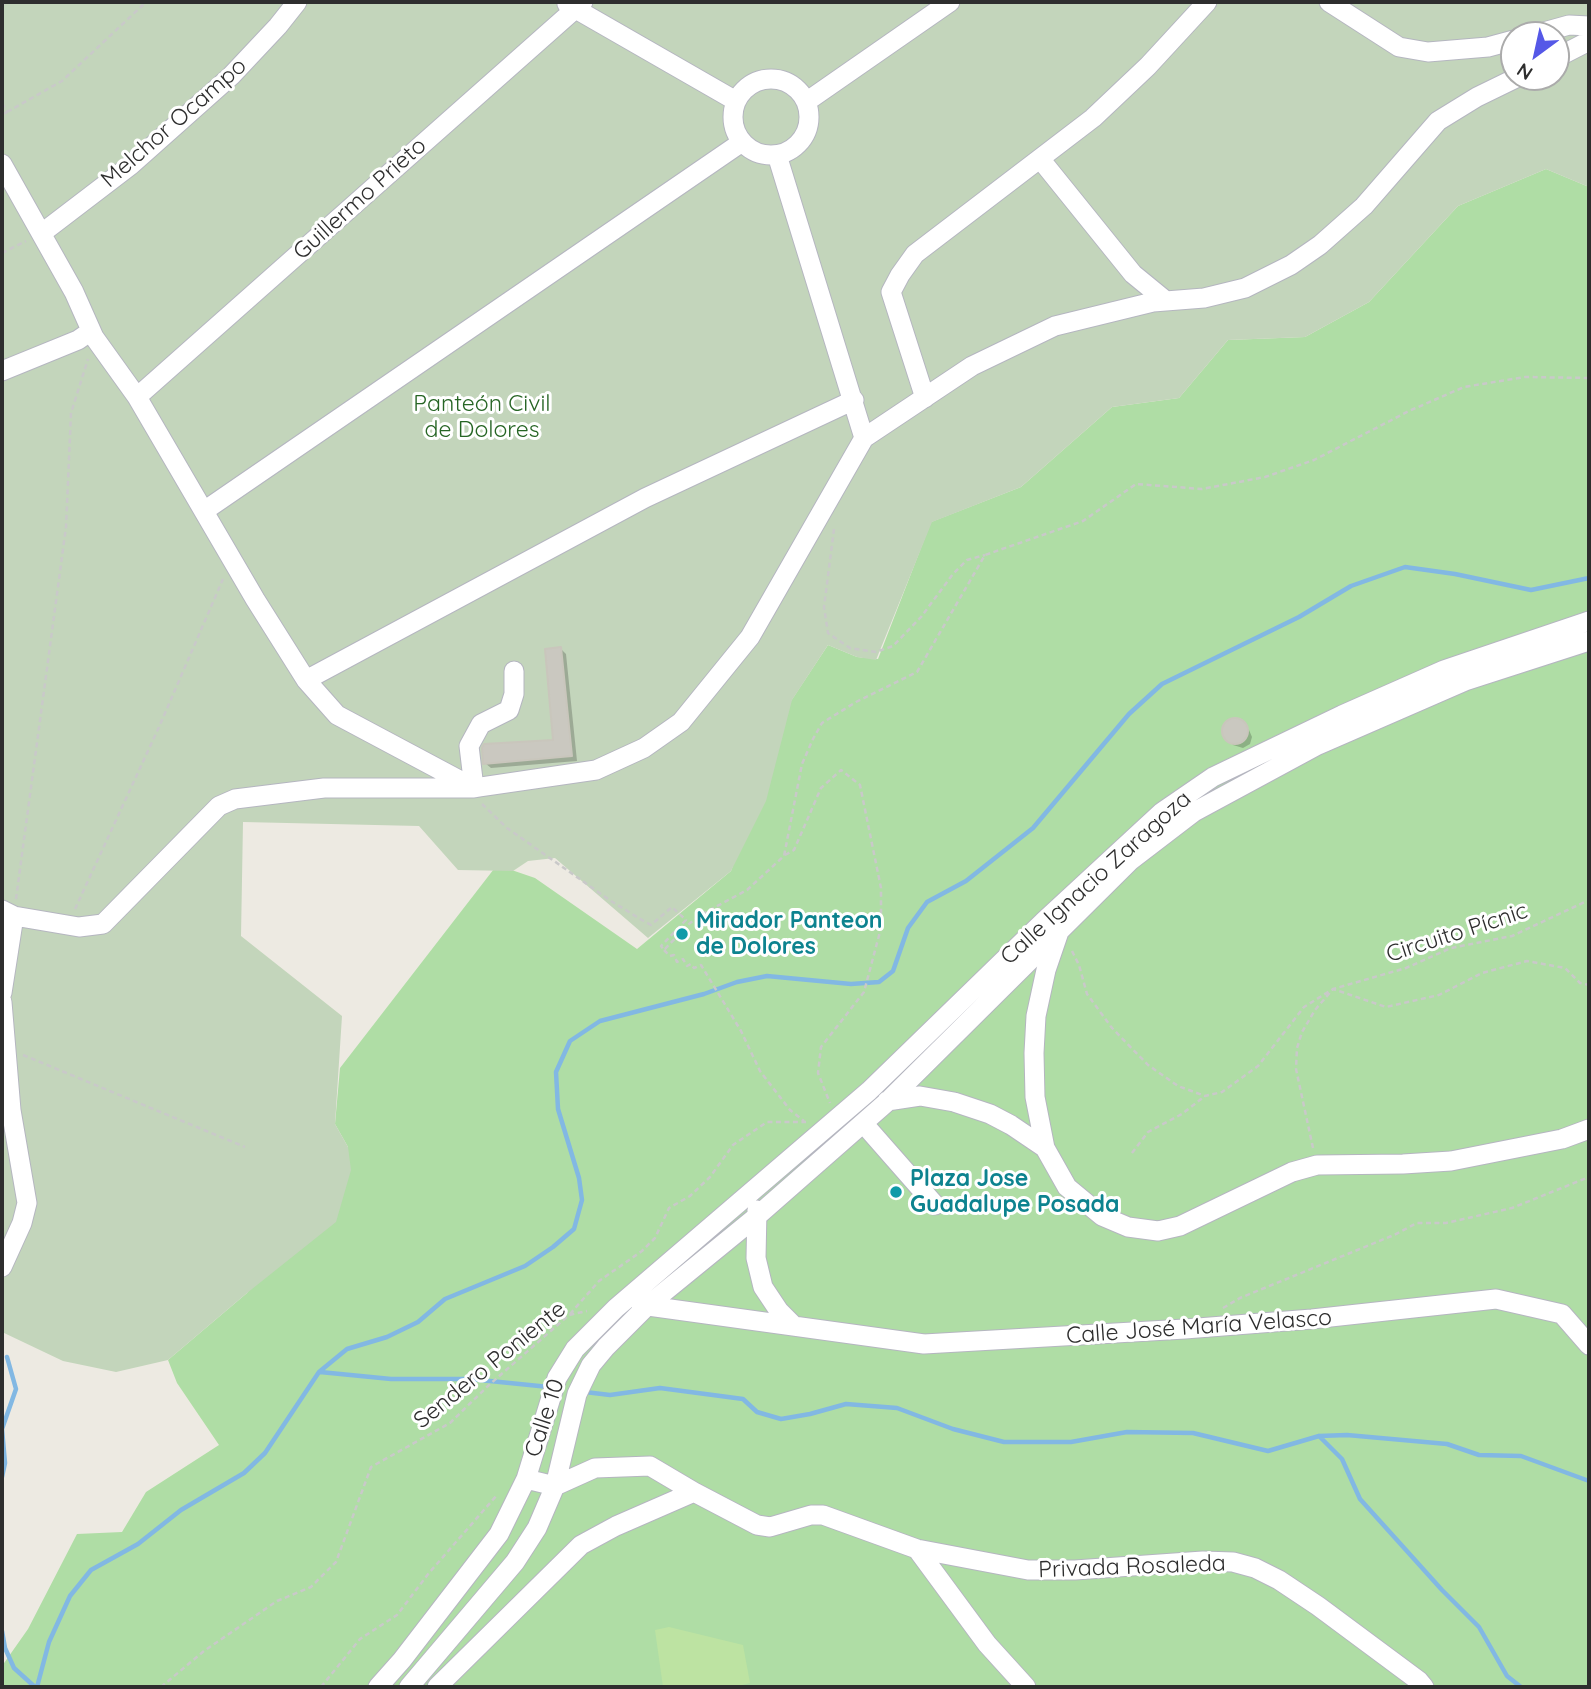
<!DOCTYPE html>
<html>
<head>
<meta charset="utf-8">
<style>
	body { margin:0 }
	#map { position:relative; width:1591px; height:1689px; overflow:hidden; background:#edeae2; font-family:Quicksand,sans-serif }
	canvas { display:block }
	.frame { position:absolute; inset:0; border:4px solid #2e2e2e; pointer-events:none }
	.north { position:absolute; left:1500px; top:21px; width:70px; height:70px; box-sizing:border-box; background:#fff; border:2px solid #ababab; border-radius:50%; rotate:213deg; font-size:19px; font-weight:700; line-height:28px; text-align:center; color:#2e2e2e }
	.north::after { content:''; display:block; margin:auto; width:24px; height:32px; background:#5558e7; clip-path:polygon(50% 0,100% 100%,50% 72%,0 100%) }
</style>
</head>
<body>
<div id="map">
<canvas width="1591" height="1689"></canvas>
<div class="frame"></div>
<div class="north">N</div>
</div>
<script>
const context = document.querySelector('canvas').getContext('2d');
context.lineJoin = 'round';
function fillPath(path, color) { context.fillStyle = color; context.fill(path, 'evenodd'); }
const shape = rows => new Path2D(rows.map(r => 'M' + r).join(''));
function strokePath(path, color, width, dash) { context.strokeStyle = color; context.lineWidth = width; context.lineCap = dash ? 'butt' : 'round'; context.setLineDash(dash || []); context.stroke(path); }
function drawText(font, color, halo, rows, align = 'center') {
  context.font = font + ' Quicksand,sans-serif'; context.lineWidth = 6; context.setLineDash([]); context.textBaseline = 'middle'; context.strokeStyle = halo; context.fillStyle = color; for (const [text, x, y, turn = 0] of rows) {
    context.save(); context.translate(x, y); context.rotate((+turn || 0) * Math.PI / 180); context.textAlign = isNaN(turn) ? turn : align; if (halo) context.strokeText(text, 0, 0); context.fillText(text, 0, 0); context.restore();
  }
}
const green = shape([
	[1546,169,1589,187,1589,1687,2,1687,2,1666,28,1629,77,1534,122,1532,146,1492,219,1445,177,1383,168,1360,247,1293,348,1147,335,1124,340,1068,497,865,535,878,637,949,731,871,791,701,828,645,857,657,878,659,931,522,1021,487,1112,407,1179,398,1228,340,1305,337,1369,302,1458,206]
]);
const cemetery = shape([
	[2,2,1589,2,1589,187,1546,169,1458,206,1369,302,1305,337,1228,340,1179,398,1112,407,1021,487,932,522,876,660,857,657,828,645,792,700,766,801,731,871,648,938,555,858,528,861,513,871,458,870,419,826,243,822,241,936,342,1016,335,1124,348,1147,351,1170,336,1222,247,1293,168,1360,116,1372,63,1361,2,1332],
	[1514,35,1556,35,1556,77,1514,77]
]);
const pitch = shape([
	[669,1627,743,1645,750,1683,734,1687,663,1687,655,1630]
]);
const shadow = shape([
	[561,649,566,654,577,761,491,768,485,763,555,741],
	[1238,721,1249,730,1252,737,1250,744,1243,748,1233,745,1224,730,1227,724]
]);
const stream = shape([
	[320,1372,391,1379,470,1379,549,1387],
	[585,1392,610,1395,660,1388,743,1399,757,1412,781,1419,810,1414,846,1404,897,1408,953,1429,1004,1442,1071,1442,1127,1432,1193,1433,1268,1451,1319,1436,1347,1435,1447,1444,1479,1455,1521,1456,1589,1481],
	[1319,1436,1342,1459,1360,1499,1442,1590,1479,1627,1507,1676,1521,1687],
	[2,1477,5,1463,2,1429,16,1389,7,1357],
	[2,1631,5,1648,14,1668,35,1687],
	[37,1687,49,1642,70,1596,91,1570,138,1544,181,1510,244,1473,265,1453,319,1372,347,1349,387,1337,418,1322,445,1299,525,1266,553,1247,574,1229,582,1200,579,1178,558,1109,556,1072,570,1041,600,1021,704,994,737,982,767,976,851,984,879,982,893,971,908,928,927,902,966,881,1033,828,1129,714,1162,684,1299,617,1351,586,1405,567,1455,574,1531,590,1589,578]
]);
const building = shape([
	[561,647,572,756,483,764,482,748,484,744,553,740,545,649,561,647],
	'1222 731a13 13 0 1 1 26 0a13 13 0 1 1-26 0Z'
]);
const path = shape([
	[2,5,6,2],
	[2,103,7,112,2,115],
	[7,112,62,81,146,2],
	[2,253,26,241],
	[834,529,824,607,828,633,850,648,876,652,893,646,921,617,953,574,967,560,985,555],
	[482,804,507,828,611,901,642,920,651,925,672,907,686,920,661,946,664,950,690,923,706,912,747,890,784,856,802,764,813,739,822,723,856,702,917,672,985,555,1083,521,1136,484,1202,489,1265,477,1314,460,1409,411,1464,387,1525,377,1589,378],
	[785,855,794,850,821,788,841,770,860,785,881,888,881,928,864,992,821,1047,818,1073,830,1103],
	[16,899,66,527,71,413,88,359],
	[75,909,159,727,223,579],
	[664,950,670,956,674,955,677,962,683,959,687,966,691,964,694,968,701,965,741,1031,760,1071,790,1110,804,1121],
	[1072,951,1079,965,1087,994,1112,1028,1148,1065,1178,1086,1205,1096,1222,1092,1258,1066,1304,1007,1333,989,1406,968,1451,948,1512,936,1589,900],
	[23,1055,245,1147],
	[1313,1148,1296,1069,1297,1048,1302,1032,1315,1010,1333,989,1386,1007,1439,995,1482,973,1527,961,1565,968,1580,983,1589,985],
	[1132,1153,1148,1132,1182,1114,1205,1096],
	[1223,1308,1240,1298,1394,1235,1417,1223,1446,1223,1512,1208,1589,1177],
	[570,1314,599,1281,642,1251,655,1238,669,1208,690,1196,710,1177,733,1145,767,1122,806,1122],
	[161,1687,204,1651,277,1601,311,1587,336,1562,371,1467,450,1423,489,1385,569,1315,587,1311],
	[321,1687,360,1639,397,1615,429,1573,497,1495]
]);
const minor = shape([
	[1329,2,1399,47,1428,52,1488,47,1514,40],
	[567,4,736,101],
	[1533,35,1569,25,1589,26],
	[1556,58,1589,41],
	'733 117a38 38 0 1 1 76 0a38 38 0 1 1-76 0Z',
	[806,102,950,2],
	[777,155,864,438],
	[1041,160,1133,274,1166,301],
	[2,164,74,292,94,337,137,397,255,599,306,680,337,715,474,788,480,787,596,770,644,748,681,722,750,637,864,438,972,366,1055,326,1153,302,1204,298,1245,288,1291,265,1320,245,1364,206,1438,121,1477,97,1518,77],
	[42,233,131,165,231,76,278,26,297,2],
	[2,371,78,340,91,331],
	[137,397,583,2],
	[925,398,891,292,900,275,915,254,1093,118,1148,66,1207,2],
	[204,511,742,142],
	[306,680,645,498,854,400],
	[2,910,14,916,79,927,103,924,219,806,235,799,324,788,474,788,469,746,481,724,509,710,514,694,514,671],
	[1059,932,1046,970,1036,1016,1034,1053,1035,1097,1045,1148,1067,1187,1102,1216,1128,1227,1158,1231,1180,1226,1292,1172,1317,1165,1403,1164,1451,1161,1562,1139,1589,1129],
	[2,993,14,916],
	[2,1002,11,1110,27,1203,22,1223,2,1267],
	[887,1101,920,1096,954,1102,990,1114,1011,1125,1045,1148],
	[863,1123,935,1205],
	[757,1210,756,1258,763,1287,779,1311,794,1326],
	[641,1305,924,1344,1185,1329,1312,1319,1496,1299,1562,1314,1589,1345],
	[526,1479,555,1486,595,1468,650,1466,694,1492,757,1525,770,1527,811,1515,823,1515,917,1549,1028,1570,1075,1570,1203,1561,1233,1562,1255,1568,1279,1580,1318,1606,1419,1681,1424,1687],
	[917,1549,987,1644,1026,1687],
	[378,1687,402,1660,499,1534,526,1479,557,1378,575,1349,616,1308,869,1091,1043,922,1162,812,1213,777,1342,715,1444,670,1589,621],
	[409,1687,515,1562,537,1528,555,1486,577,1394,591,1365,606,1347,647,1306,756,1217,887,1102,1130,861,1194,812,1318,745,1465,681,1589,641],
	[437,1687,581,1545,616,1526,694,1492]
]);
const markers = [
	[682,934,7,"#0f9aa8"],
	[896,1192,7,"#0f9aa8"]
];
const streetNames = [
	["Melchor Ocampo",174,123,-41],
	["Guillermo Prieto",360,199,-42],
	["Calle Ignacio Zaragoza",1096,878,-42],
	["Circuito Pícnic",1457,933,-18],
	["Calle José María Velasco",1199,1327,-4],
	["Sendero Poniente",490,1365,-39],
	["Calle 10",545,1418,-72],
	["Privada Rosaleda",1132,1567,-2]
];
const parkNames = [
	["Panteón Civil",482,404],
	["de Dolores",482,430]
];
const cultureNames = [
	["Mirador Panteon",696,921],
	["de Dolores",696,947],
	["Plaza Jose",910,1179],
	["Guadalupe Posada",910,1205]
];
fillPath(green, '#afdda5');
fillPath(cemetery, '#c3d5bb');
fillPath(pitch, '#bde3a2');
fillPath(shadow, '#0003');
strokePath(stream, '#82b8e3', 4.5);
fillPath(building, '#cac8c0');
strokePath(building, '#c9c6bc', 2);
strokePath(minor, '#b5b6c0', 21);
strokePath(path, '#c9c9c9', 2.5, [5, 3.5]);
strokePath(minor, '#fff', 19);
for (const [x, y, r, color] of markers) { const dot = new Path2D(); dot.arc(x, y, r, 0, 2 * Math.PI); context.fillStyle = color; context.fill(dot); strokePath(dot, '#fff', 2.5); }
drawText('23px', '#2e2e2e', '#fff', streetNames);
drawText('23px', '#266524', '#fff', parkNames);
drawText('bold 23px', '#0d838f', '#fff', cultureNames, 'left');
</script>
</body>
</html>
